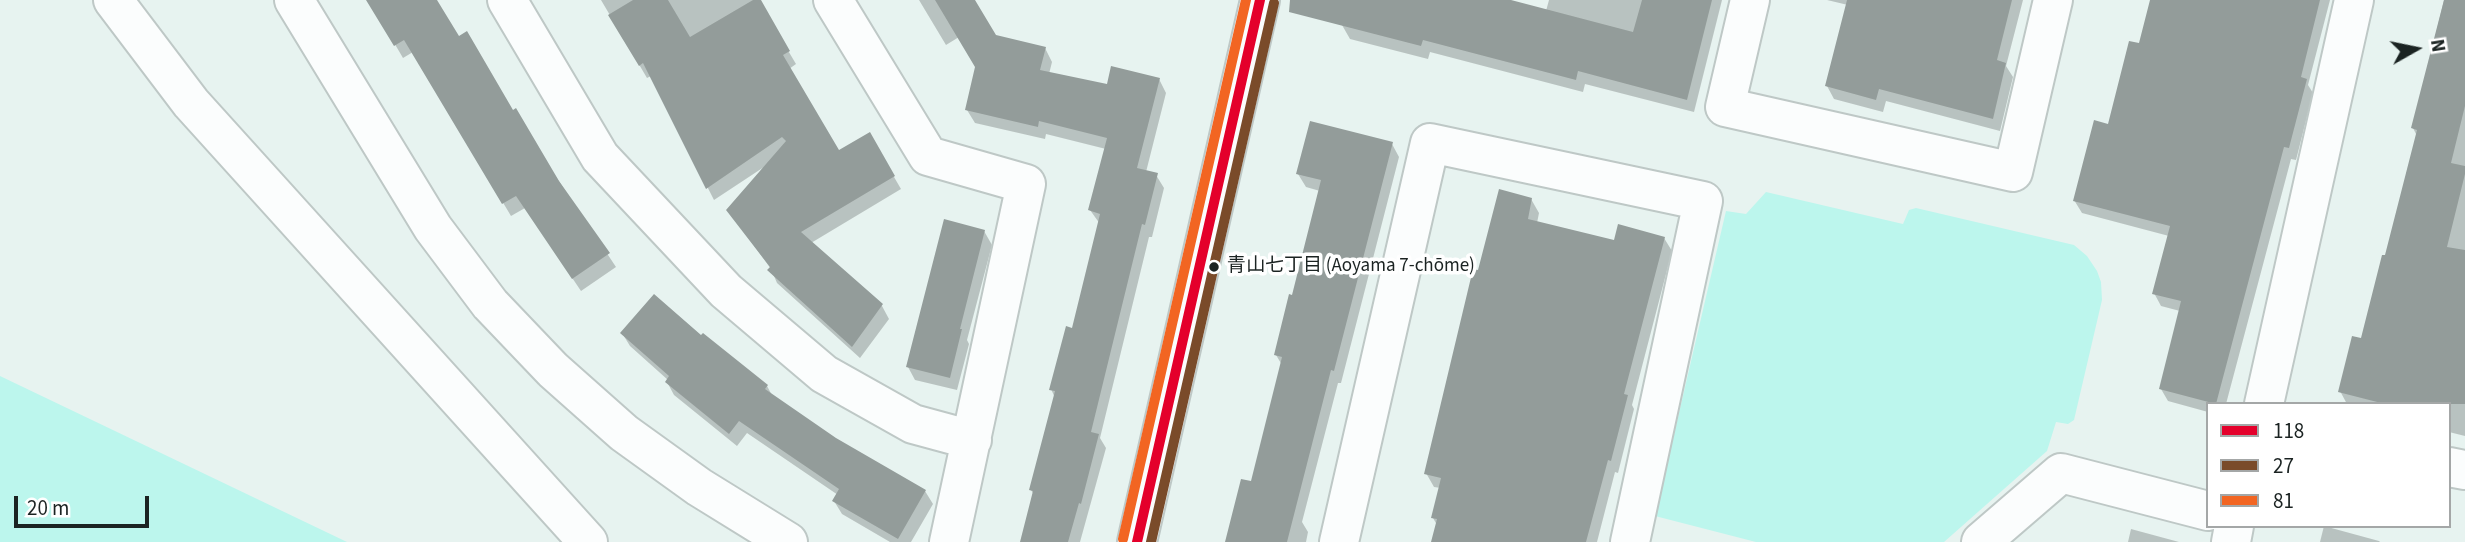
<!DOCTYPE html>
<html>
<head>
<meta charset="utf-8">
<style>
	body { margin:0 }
	#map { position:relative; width:2465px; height:542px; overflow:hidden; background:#e7f3f0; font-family:"Source Sans 3",sans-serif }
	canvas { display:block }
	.legend { position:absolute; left:2206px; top:402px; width:245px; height:126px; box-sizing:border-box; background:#fff; border:2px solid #a4a7a7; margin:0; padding:9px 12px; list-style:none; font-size:21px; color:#1b2322 }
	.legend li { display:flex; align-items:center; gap:14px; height:35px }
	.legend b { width:35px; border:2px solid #a4a7a7 }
	.north { position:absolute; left:2381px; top:14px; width:70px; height:70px; -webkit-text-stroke:5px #fff; paint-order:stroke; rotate:81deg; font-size:19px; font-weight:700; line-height:28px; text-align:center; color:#1b2322 }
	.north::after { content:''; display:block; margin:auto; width:24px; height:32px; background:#1b2322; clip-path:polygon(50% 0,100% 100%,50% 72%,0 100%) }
	.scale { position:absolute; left:14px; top:496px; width:135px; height:32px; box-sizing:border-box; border:4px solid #1b2322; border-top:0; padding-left:9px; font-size:21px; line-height:24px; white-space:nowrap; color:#1b2322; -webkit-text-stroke:5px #fff; paint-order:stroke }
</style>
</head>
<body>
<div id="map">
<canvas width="2465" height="542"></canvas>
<ul class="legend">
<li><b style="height:9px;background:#e4002b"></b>118</li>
<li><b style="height:9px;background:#7a4b2a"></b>27</li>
<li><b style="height:9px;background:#f26522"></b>81</li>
</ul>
<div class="north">N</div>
<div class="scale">20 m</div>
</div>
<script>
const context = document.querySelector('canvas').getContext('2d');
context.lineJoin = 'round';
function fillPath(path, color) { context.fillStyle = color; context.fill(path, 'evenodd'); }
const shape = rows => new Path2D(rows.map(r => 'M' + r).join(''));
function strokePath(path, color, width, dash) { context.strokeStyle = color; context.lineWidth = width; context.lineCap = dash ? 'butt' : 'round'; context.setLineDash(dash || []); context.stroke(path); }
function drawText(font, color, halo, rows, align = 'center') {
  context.font = font + ' "Source Sans 3","Noto Sans JP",sans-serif'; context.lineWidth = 7; context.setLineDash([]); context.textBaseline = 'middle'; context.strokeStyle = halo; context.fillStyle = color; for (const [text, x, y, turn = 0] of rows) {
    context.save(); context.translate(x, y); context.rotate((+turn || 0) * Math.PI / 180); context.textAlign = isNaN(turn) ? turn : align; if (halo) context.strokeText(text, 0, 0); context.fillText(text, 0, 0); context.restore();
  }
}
const green = shape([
	[1766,192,1903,224,1909,210,1916,208,2074,245,2087,256,2097,271,2101,282,2102,300,2074,420,2068,424,2056,422,2047,451,1944,542,1756,542,1655,516,1726,211,1746,214],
	[0,376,347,542,0,542]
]);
const shadow = shape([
	[369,0,435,0,458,38,513,112,616,267,581,291,525,208,511,216,413,52,403,58],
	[601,0,758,0,796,64,789,69,838,153,869,134,901,189,811,243,882,306,889,319,860,358,777,283,771,269,728,210,764,167,714,200,651,76,647,78],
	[919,0,973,0,995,37,1045,48,1052,62,1049,74,1108,86,1159,79,1166,93,1146,172,1156,175,1164,188,1152,237,1149,237,1100,438,1106,448,1080,542,1022,542,1034,495,1031,490,1055,398,1051,389,1073,330,1100,224,1090,210,1106,149,1046,134,1045,139,975,123,967,110,977,68,959,37,946,45],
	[1349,0,1504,0,1546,11,1549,0,1722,0,1694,112,1585,84,1583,92,1430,52,1428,59,1350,39,1342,25],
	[1827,0,2023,0,2006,66,2013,77,2000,131,1886,101,1883,112,1834,99,1827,86,1848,5],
	[2152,0,2330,0,2308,85,2313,93,2296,160,2291,159,2226,404,2208,404,2208,412,2168,401,2161,389,2180,311,2161,306,2154,293,2169,236,2082,213,2074,200,2109,126,2140,46],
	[2444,0,2465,0,2465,436,2449,432,2449,404,2347,404,2340,391,2362,341,2386,258,2417,136,2413,128],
	[1392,144,1399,157,1341,383,1338,383,1302,522,1308,532,1306,542,1227,542,1252,484,1282,365,1276,355,1294,297,1320,191,1306,187,1298,174],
	[1531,199,1539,213,1537,223,1615,242,1664,238,1672,251,1632,405,1634,409,1618,473,1615,472,1597,542,1433,542,1437,525,1433,518,1441,488,1434,487,1426,473,1479,272],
	[984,231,992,245,967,340,969,344,957,390,915,380,908,367],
	[622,333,701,338,767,386,773,397,836,439,925,491,933,504,911,542,890,542,842,514,834,501,838,495,747,433,737,446,674,395,667,382,668,380,630,346],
	[2324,526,2379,541,2380,542,2320,542],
	[2131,529,2179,542,2128,542]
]);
const building = shape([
	[366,0,437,0,459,36,467,31,513,110,516,108,559,181,610,253,572,279,516,196,502,204,404,40,394,46],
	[633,0,668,0,690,37,753,0,761,0,790,51,783,55,839,150,870,132,895,176,801,232,883,304,852,347,767,270,770,267,726,210,786,141,782,137,706,189,643,63,639,66,608,15],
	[935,0,975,0,996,35,1046,47,1040,70,1107,84,1111,66,1160,78,1137,168,1158,173,1145,225,1142,224,1091,432,1099,434,1081,504,1079,503,1068,542,1020,542,1033,491,1029,490,1055,391,1049,390,1066,326,1072,328,1100,214,1088,210,1107,138,1039,121,1038,127,965,110,975,67],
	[1290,0,1511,0,1633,32,1642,0,1712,0,1687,100,1578,71,1576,80,1423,40,1421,46,1289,12],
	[1847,0,2012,0,1997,60,2006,63,1993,119,1879,89,1876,100,1825,86],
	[2150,0,2320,0,2301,77,2307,79,2289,148,2284,147,2216,404,2159,389,2181,301,2152,294,2170,226,2073,201,2094,120,2108,124,2129,41,2139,43],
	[2444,0,2465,0,2465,106,2451,163,2465,166,2465,174,2447,247,2465,250,2465,404,2385,404,2338,392,2352,336,2361,338,2382,255,2385,255,2417,130,2411,128],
	[1310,121,1393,142,1334,371,1331,370,1287,542,1225,542,1241,479,1251,481,1282,357,1274,355,1289,294,1292,295,1321,180,1296,174],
	[1499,189,1532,198,1528,219,1614,240,1618,224,1665,237,1624,394,1628,395,1611,461,1608,460,1586,542,1431,542,1437,519,1431,518,1441,478,1424,474,1473,269,1478,270],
	[944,219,985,230,960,329,962,329,950,378,906,367],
	[654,294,701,335,703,333,768,385,765,389,836,438,926,490,898,539,832,501,839,489,739,421,729,434,665,382,669,376,620,333]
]);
const street = shape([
	[113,0,191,103,588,542],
	[294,0,433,228,490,304,553,370,624,433,699,487,788,542],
	[507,0,600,157,726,291,824,374,913,424,972,440],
	[833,0,928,156,1026,184,949,542],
	[1750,0,1725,107,2013,172,2053,0],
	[2264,404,2354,0],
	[2449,467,2465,470],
	[1339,542,1430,143,1703,201,1630,542],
	[1981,542,2061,473,2208,511],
	[2231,542,2234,526]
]);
const secondary = shape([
	[1137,542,1260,0]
]);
const bus1 = shape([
	[1137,542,1260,0]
]);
const bus2 = shape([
	[1151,542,1274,3]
]);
const bus3 = shape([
	[1123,539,1246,0]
]);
const markers = [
	[1214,267,6,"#1b2322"]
];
const busNames = [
	["青山七丁目 (Aoyama 7-chōme)",1227,267]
];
fillPath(green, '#bcf6ed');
fillPath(shadow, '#0003');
fillPath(building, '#939c9a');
strokePath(street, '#bec8c6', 42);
strokePath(secondary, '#bec8c6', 42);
strokePath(street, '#fbfdfd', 38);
strokePath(secondary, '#fbfdfd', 38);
strokePath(bus1, '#e4002b', 10);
strokePath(bus2, '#7a4b2a', 10);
strokePath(bus3, '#f26522', 10);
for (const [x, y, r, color] of markers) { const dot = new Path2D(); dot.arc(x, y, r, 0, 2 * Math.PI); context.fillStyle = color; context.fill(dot); strokePath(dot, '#fff', 2.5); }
drawText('19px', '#1b2322', '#fff', busNames, 'left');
</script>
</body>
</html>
